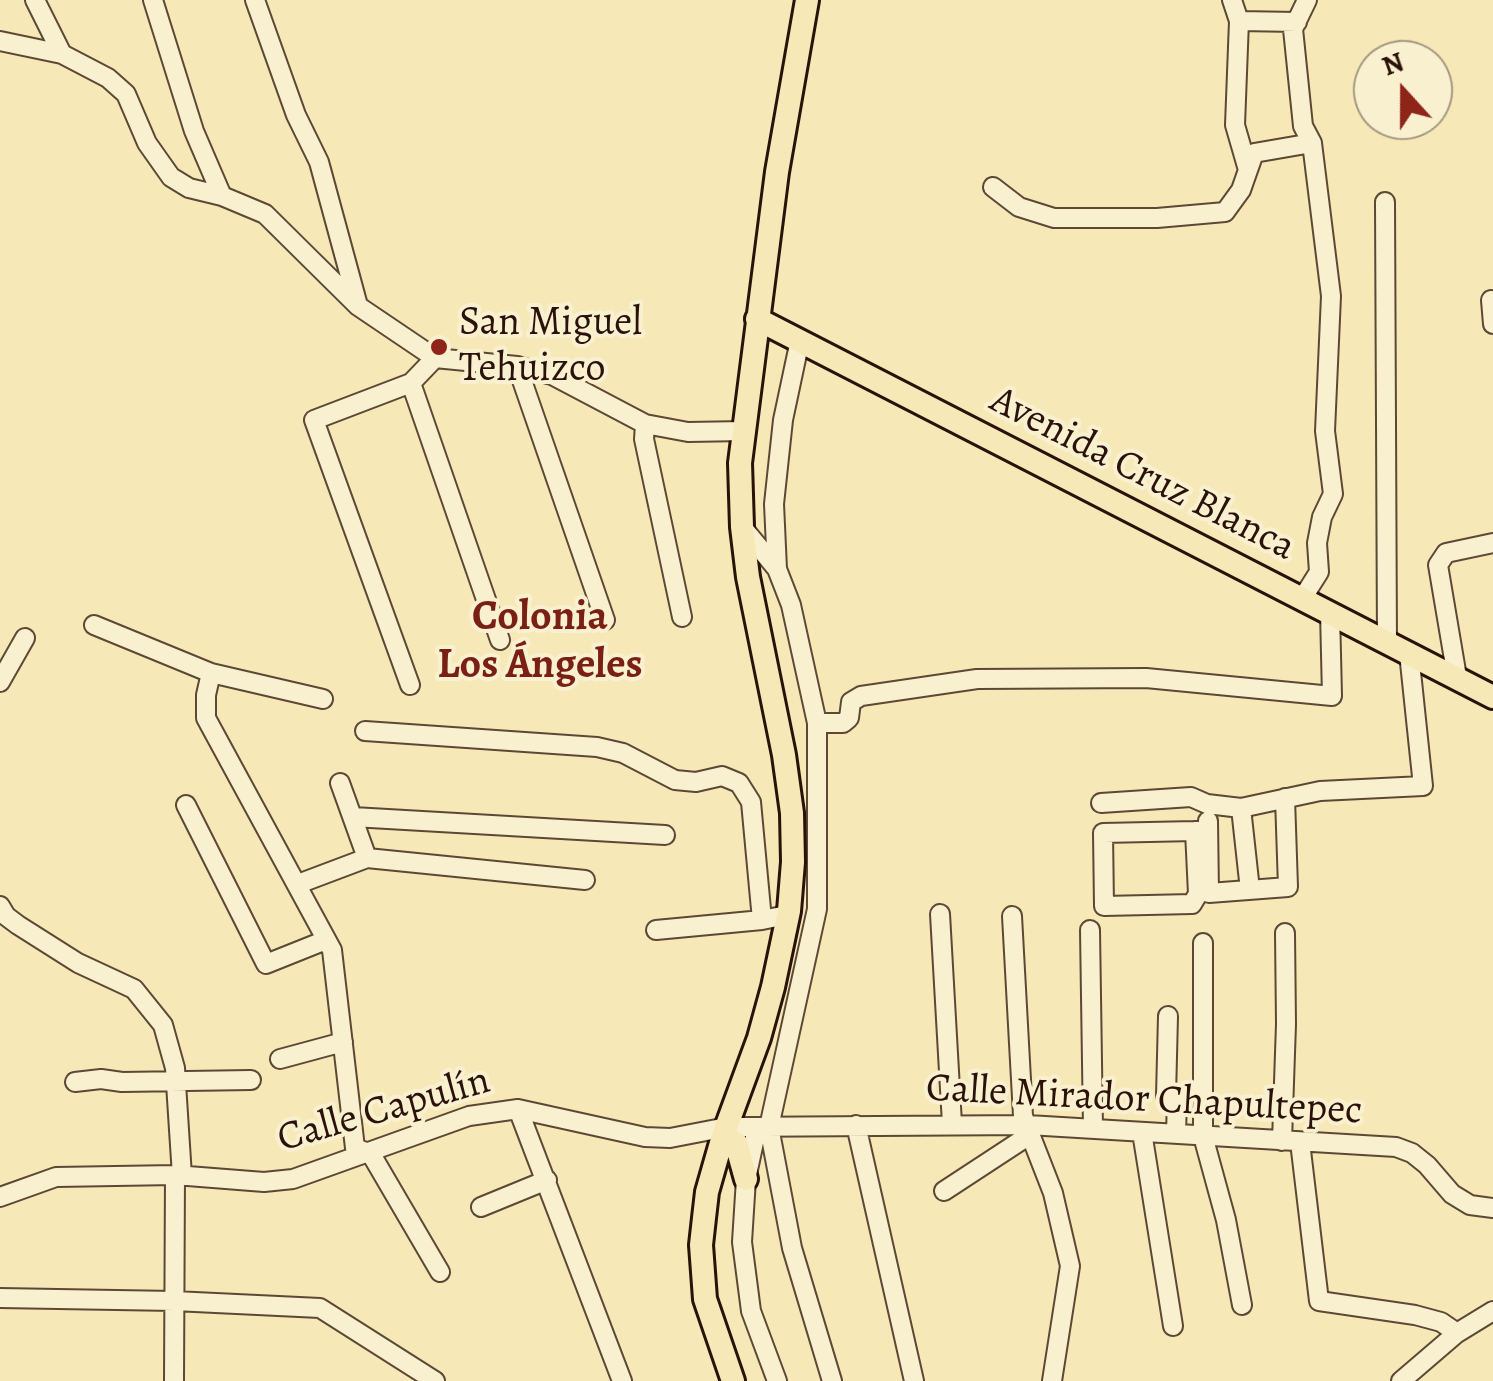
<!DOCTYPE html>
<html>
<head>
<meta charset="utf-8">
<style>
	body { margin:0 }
	#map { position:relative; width:1493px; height:1381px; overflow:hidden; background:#f6e8b7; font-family:Alegreya,serif }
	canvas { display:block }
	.north { position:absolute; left:1353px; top:40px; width:100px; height:100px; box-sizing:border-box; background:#f9f0d0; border:2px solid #a69781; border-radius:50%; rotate:339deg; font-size:28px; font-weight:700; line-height:40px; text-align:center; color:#2a120a }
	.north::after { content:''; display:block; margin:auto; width:35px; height:45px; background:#8f2418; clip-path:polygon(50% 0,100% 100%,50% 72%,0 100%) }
</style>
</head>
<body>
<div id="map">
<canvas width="1493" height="1381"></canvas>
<div class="north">N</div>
</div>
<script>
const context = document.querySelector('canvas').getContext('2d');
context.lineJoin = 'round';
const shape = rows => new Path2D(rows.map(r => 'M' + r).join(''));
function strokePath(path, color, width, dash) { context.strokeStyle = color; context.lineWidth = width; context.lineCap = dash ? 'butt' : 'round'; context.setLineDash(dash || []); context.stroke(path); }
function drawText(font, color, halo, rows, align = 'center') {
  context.font = font + ' Alegreya,serif'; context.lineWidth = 8; context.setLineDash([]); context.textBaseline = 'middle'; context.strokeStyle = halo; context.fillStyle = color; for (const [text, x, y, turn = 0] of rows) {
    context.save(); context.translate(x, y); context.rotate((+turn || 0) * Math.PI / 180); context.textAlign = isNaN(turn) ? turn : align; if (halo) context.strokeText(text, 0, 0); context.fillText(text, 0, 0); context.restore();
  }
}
const minor = shape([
	[35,0,62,54],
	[153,0,194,131,222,196],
	[255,0,296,115,319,162,357,302],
	[1232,0,1239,21,1235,125,1248,170],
	[1307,0,1293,29,1303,126,1312,143],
	[1239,21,1297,22],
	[0,41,62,54,108,78,126,94,147,143,171,177,189,188,222,196,265,214,358,306,435,358],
	[993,187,1019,207,1054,218,1157,218,1225,212,1241,190,1254,153,1312,143,1331,296,1325,431,1333,494,1322,517,1317,543,1319,572,1302,599],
	[1385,202,1387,642],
	[1491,300,1493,324],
	[435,358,517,366,552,375,645,424,688,432,744,431],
	[517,366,605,620],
	[411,383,500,640],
	[645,424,644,439,682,617],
	[743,528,777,569,791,605,817,723,817,909,769,1127,792,1248,832,1381],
	[777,569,774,504,783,420,800,340],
	[94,625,211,673,323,699],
	[211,673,206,695,206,718,332,950,355,1148,371,1154,440,1272],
	[1457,677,1438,565,1446,553,1493,543],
	[0,682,25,638],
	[410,685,314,420,411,383,435,358],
	[817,723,843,723,849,718,851,702,861,696,977,679,1146,678,1332,696,1330,612],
	[365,731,597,747,623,753,675,780,696,782,722,776,739,783,751,802,762,920,782,916,789,911],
	[340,783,367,858],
	[1101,803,1191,797,1207,804,1241,808,1320,791,1423,786,1409,653],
	[186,805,266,964,326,940],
	[1241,808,1250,890],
	[353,817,665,835],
	[1208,821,1209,893,1288,887,1285,798],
	[1195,831,1198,894,1192,904,1104,906,1103,833,1195,831,1208,831],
	[298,884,367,858,585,880],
	[0,906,6,916,18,925,78,963,134,989,163,1025,175,1068,182,1176],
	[940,914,952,1124],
	[1012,916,1023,1116,1053,1193,1070,1266,1052,1381],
	[656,930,762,920],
	[1090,930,1093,1128],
	[1203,943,1203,1136,1226,1220,1242,1305],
	[1168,1016,1166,1096,1177,1099,1176,1133],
	[280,1059,343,1042],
	[75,1082,101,1079,122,1082,251,1080],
	[518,1109,622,1381],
	[856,1125,914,1381],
	[757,1128,746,1179,742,1242,751,1311,777,1381],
	[1142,1132,1173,1326],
	[1282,1141,1286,1024,1285,933],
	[1300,1142,1319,1301,1415,1315,1441,1322,1457,1333],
	[944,1191,1031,1134],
	[0,1197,56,1177,175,1175,264,1182,293,1179,469,1116,518,1109,645,1137,670,1138,727,1127,1028,1125,1396,1147,1412,1153,1427,1165,1452,1194,1470,1205,1493,1208],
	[481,1207,547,1180],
	[0,1298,174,1301,320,1308,435,1381],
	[174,1381,175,1175],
	[1401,1381,1457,1333,1493,1311]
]);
const major = shape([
	[757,319,1493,697],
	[723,1136,736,1143,746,1179],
	[733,1381,705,1299,701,1245,704,1218,707,1192,723,1136,759,1038,773,987,789,911,793,862,792,813,784,755,748,577,742,527,740,463,777,172,807,0]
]);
const markers = [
	[439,347,10,"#8f2418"]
];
const poiNames = [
	["San Miguel",459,324],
	["Tehuizco",459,370]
];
const streetNames = [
	["Avenida Cruz Blanca",1142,475,27],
	["Calle Mirador Chapultepec",1144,1101,3],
	["Calle Capulín",384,1111,-16]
];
const neighbourhoodNames = [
	["Colonia",540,619],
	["Los Ángeles",540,667]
];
strokePath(minor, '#5d4835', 22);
strokePath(major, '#2a120a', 28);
strokePath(minor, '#f9f0d0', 18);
strokePath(major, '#f6e8b7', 22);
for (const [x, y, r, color] of markers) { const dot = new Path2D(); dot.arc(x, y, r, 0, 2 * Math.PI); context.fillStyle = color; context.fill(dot); strokePath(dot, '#f9f0d0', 4); }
drawText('40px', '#2a120a', '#f9f0d0', poiNames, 'left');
drawText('40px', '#2a120a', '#f9f0d0', streetNames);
drawText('bold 42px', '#7a1f14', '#f9f0d0', neighbourhoodNames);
</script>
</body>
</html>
